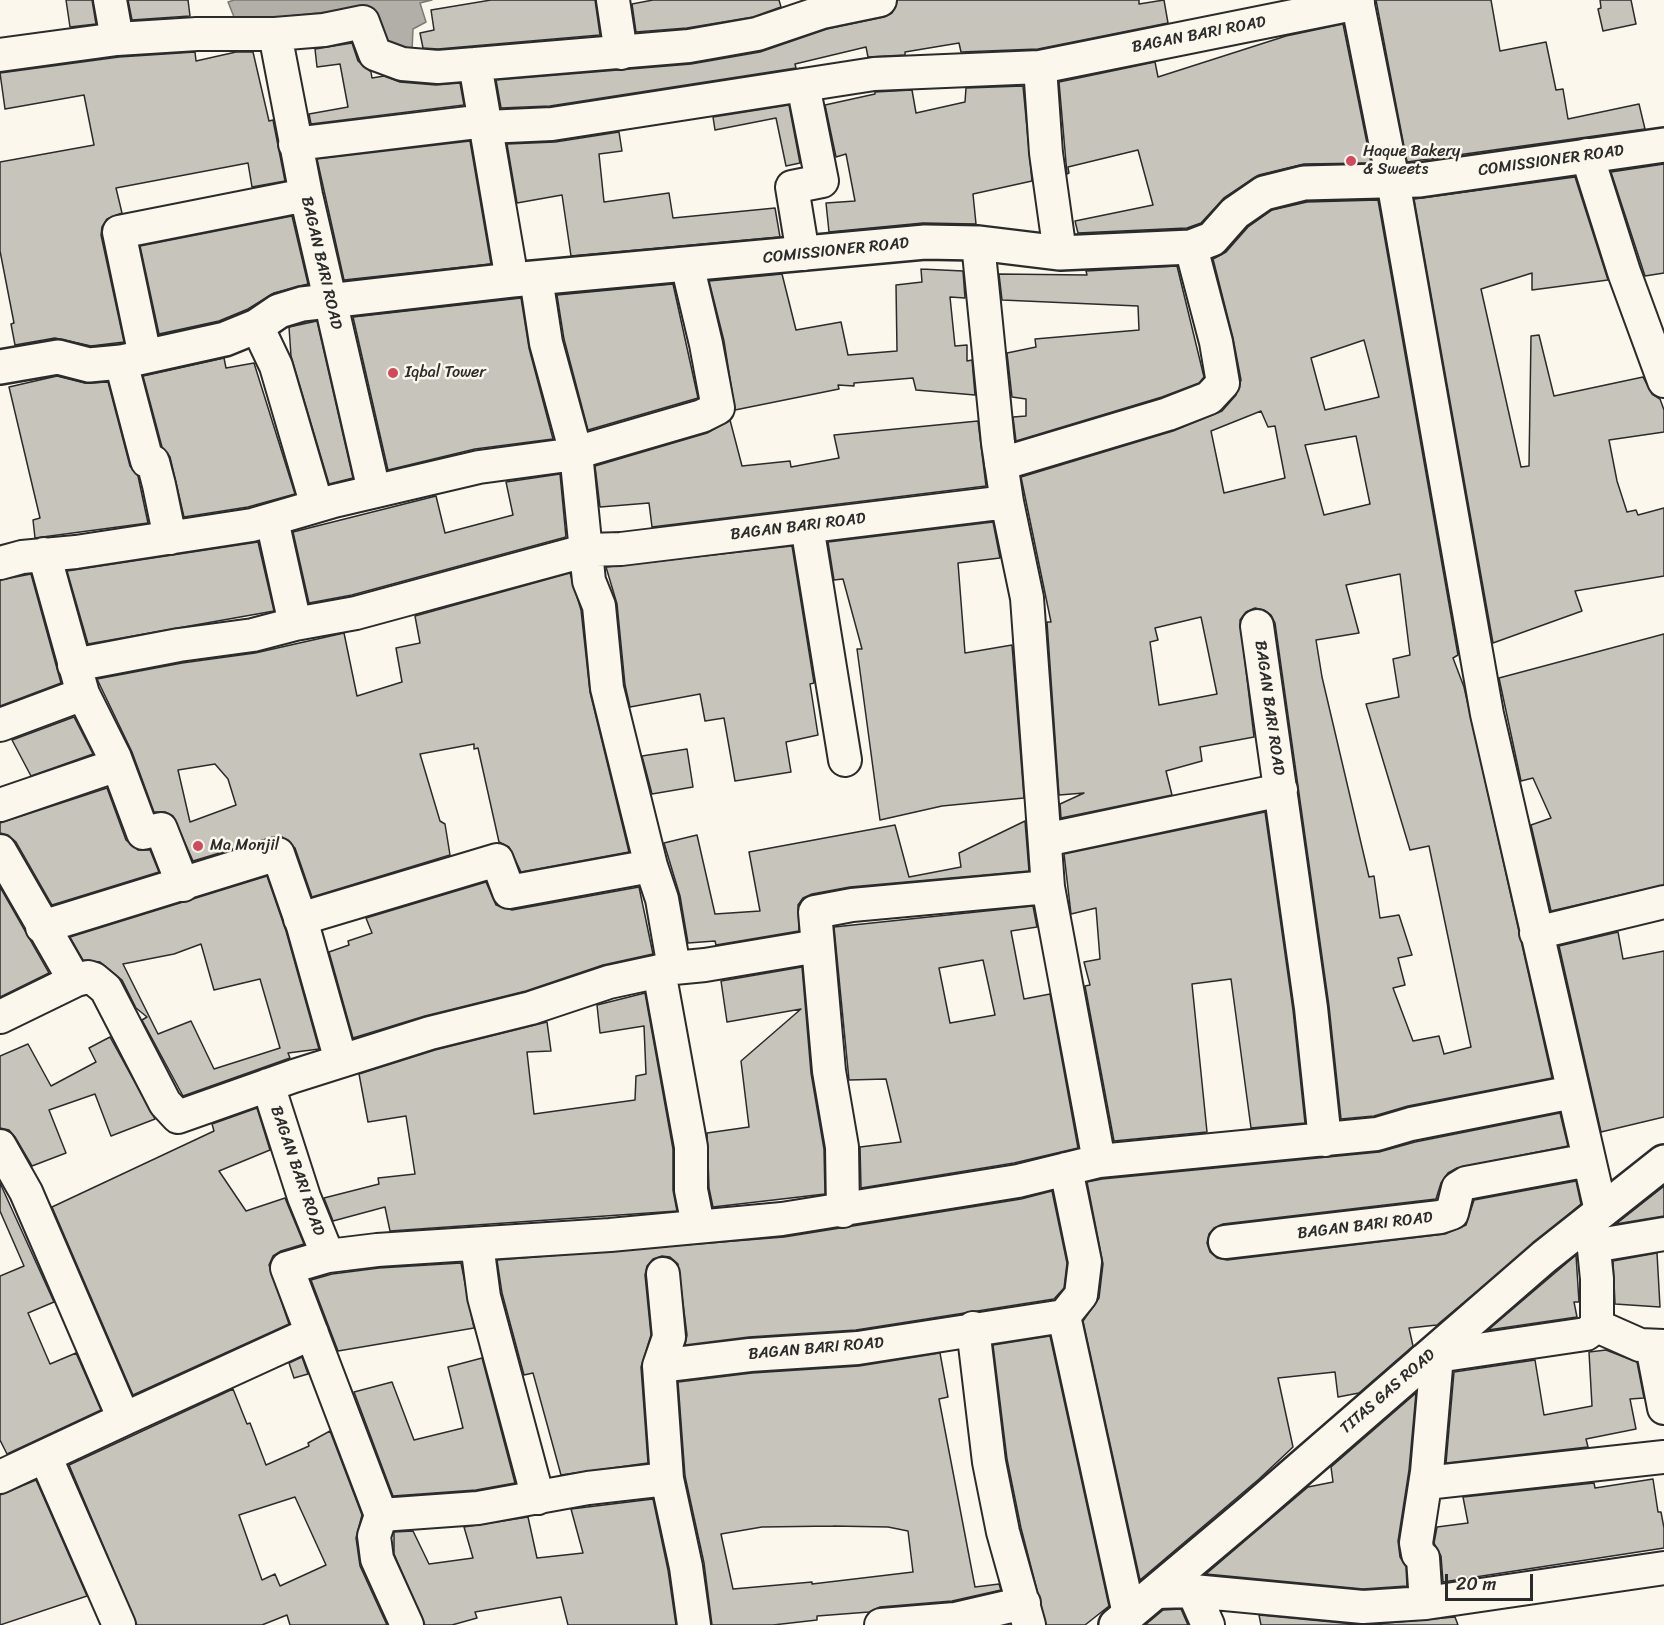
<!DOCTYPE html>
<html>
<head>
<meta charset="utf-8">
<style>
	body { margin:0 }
	#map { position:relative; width:1664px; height:1625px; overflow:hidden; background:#fbf7ec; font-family:Sriracha,sans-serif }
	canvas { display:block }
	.scale { position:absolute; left:1445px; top:1574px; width:88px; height:27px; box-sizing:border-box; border:3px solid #2b2b2b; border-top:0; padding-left:8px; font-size:18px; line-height:21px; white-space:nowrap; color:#2b2b2b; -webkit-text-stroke:4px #fbf7ec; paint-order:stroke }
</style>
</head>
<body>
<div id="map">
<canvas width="1664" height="1625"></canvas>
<div class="scale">20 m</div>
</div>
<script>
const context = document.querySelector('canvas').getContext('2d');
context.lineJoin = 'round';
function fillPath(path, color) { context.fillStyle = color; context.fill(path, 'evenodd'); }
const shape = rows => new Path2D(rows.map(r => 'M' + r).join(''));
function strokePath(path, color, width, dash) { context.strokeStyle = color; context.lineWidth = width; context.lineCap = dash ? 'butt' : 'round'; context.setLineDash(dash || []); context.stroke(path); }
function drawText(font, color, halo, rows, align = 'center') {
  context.font = font + ' Sriracha,sans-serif'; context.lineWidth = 5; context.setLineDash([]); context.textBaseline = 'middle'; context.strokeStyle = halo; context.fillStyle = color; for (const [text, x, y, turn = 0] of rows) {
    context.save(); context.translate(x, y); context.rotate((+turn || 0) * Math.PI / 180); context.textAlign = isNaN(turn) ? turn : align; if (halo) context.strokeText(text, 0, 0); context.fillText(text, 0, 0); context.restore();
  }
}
const water = shape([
	[234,0,432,0,420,3,426,22,413,29,412,51,381,41,363,8,236,22,228,2,234,0]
]);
const building = shape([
	[66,0,92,0,96,24,70,27,66,0],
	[128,0,188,0,190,16,132,20,128,0],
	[491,0,595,0,600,35,438,49,423,48,420,33,434,30,431,10,491,0],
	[653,0,779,0,781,7,753,17,687,28,636,32,632,4,653,0],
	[897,0,1139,0,1139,4,1164,0,1168,23,1038,49,961,52,959,43,905,52,905,55,868,57,866,47,795,64,796,68,550,106,501,108,496,80,691,64,760,52,827,29,884,17,892,13,897,0],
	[1376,0,1491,0,1500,51,1546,42,1556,90,1563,89,1568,119,1639,104,1645,129,1407,162,1376,0],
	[1600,0,1631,0,1636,24,1603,31,1598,9,1601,8,1600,0],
	[1343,24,1371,163,1304,164,1259,175,1224,198,1201,223,1187,228,1078,233,1075,221,1153,205,1138,150,1068,167,1069,173,1067,174,1059,82,1155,62,1158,77,1286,36,1343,24],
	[352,43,358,61,371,72,372,78,384,76,400,82,436,85,460,83,464,105,311,124,309,114,348,107,340,64,317,67,315,49,352,43],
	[195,52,196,61,236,52,253,52,269,121,273,120,285,181,252,187,248,163,116,188,122,213,107,219,102,227,101,235,124,342,91,346,55,338,15,345,11,324,14,323,0,251,0,162,94,145,84,95,5,109,0,73,119,57,195,52],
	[1023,86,1032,181,973,194,976,224,923,223,829,232,826,203,855,201,846,154,836,157,825,105,875,94,875,92,912,90,916,113,965,102,966,88,1023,86],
	[789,105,800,163,786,166,776,118,715,130,713,117,789,105],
	[619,132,622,151,599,154,604,202,669,193,673,218,775,208,780,237,571,256,562,195,517,203,507,144,555,142,619,132],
	[470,141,491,264,344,280,317,159,470,141],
	[1664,164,1664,273,1645,276,1611,172,1664,164],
	[1575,177,1608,280,1532,290,1532,273,1481,289,1521,467,1529,466,1531,336,1539,335,1554,396,1643,377,1652,394,1660,399,1664,410,1664,432,1609,440,1617,481,1627,512,1636,510,1638,515,1664,508,1664,576,1575,591,1582,611,1493,643,1414,199,1575,177],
	[1378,200,1458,655,1453,658,1464,687,1552,1078,1408,1106,1374,1116,1341,1119,1329,1006,1275,623,1271,615,1264,610,1255,608,1246,612,1240,620,1254,737,1200,747,1202,761,1166,771,1172,795,1061,818,1060,804,1084,793,1059,795,1047,622,1051,622,1021,477,1173,431,1222,411,1236,395,1241,380,1233,338,1213,259,1226,252,1248,227,1272,210,1307,202,1378,200],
	[1364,340,1379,397,1325,410,1311,358,1364,340],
	[1261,411,1268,427,1275,426,1285,478,1224,493,1211,431,1261,411],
	[1356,436,1370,504,1324,515,1305,445,1356,436],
	[1400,574,1410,655,1393,659,1399,697,1366,704,1410,850,1429,846,1471,1047,1444,1054,1439,1036,1413,1041,1393,988,1405,985,1398,958,1412,955,1399,915,1380,918,1374,876,1369,877,1322,677,1316,640,1359,633,1346,585,1400,574],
	[1201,617,1217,694,1159,705,1150,642,1158,640,1155,628,1201,617],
	[292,216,308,284,274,293,248,309,219,321,159,334,140,246,292,216],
	[1177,266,1204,377,1199,383,1162,397,1016,441,1013,417,1026,416,1026,399,1012,397,1007,353,1036,347,1035,339,1139,330,1138,306,1002,300,999,274,1087,275,1086,271,1177,266],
	[921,269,963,271,965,298,950,297,955,346,967,345,967,361,972,360,975,395,916,390,913,378,854,383,854,386,838,385,839,389,735,410,724,341,709,281,782,274,796,330,841,322,848,355,897,351,896,285,922,282,921,269],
	[673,284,698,398,588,430,564,339,557,295,673,284],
	[521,298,529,348,553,439,475,449,388,470,353,317,521,298],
	[317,321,353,478,329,484,291,356,289,327,317,321],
	[224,358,226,368,254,363,295,494,248,507,184,517,170,457,162,447,143,376,224,358],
	[57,376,85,383,108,382,130,466,138,476,148,523,35,538,33,520,40,518,9,387,57,376],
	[730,420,742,466,790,461,791,467,839,458,834,435,978,421,986,486,652,527,649,503,600,507,595,466,707,433,730,420],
	[560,474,566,537,352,595,309,603,293,532,436,496,445,533,513,515,506,482,560,474],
	[993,522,1000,558,958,563,965,653,1012,645,1024,798,942,806,880,820,857,649,862,649,843,579,834,580,828,542,993,522],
	[258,542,274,611,88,644,67,571,258,542],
	[792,546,814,683,810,684,818,735,786,742,791,772,735,781,724,718,705,721,700,694,630,707,625,685,617,604,606,567,792,546],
	[570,573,581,610,590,692,629,852,521,872,509,847,499,842,478,748,474,749,474,744,420,754,440,821,445,824,450,855,312,897,295,848,282,837,273,837,193,861,173,816,165,812,154,812,132,752,97,679,182,663,255,653,344,633,357,696,402,682,396,648,420,643,415,616,570,573],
	[215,764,228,779,236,805,190,822,178,770,215,764],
	[31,574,61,683,0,706,0,580,31,574],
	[1664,634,1664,885,1551,911,1531,825,1551,818,1533,778,1521,781,1499,678,1664,634],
	[74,717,93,754,31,776,12,740,74,717],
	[687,749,693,787,652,794,642,756,687,749],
	[107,788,126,840,138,850,150,850,159,872,52,905,16,842,8,835,0,833,0,823,107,788],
	[1265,812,1293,1010,1305,1123,1251,1128,1231,979,1192,984,1207,1132,1114,1141,1085,986,1090,985,1084,962,1100,959,1096,908,1071,914,1064,854,1265,812],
	[1025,821,1029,871,850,887,812,894,803,898,798,905,799,931,716,945,715,941,688,943,680,896,664,843,697,835,715,914,760,911,749,852,895,825,909,877,961,867,959,853,1025,821],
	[267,876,286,931,319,1049,288,1053,290,1058,183,1096,142,1020,147,1017,136,1008,122,980,100,962,83,960,70,937,267,876],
	[201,944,214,990,260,979,280,1048,214,1069,191,1021,158,1034,123,964,174,954,201,944],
	[486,882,496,905,512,910,639,887,653,954,603,965,526,991,425,1016,353,1038,329,952,349,945,348,941,372,933,366,918,486,882],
	[0,887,49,973,0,997,0,887],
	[1033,906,1037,927,1011,931,1024,999,1050,994,1078,1148,1014,1163,861,1188,860,1147,901,1142,886,1079,849,1080,834,927,1033,906],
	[983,960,995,1015,950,1023,939,968,983,960],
	[1618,932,1623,959,1664,951,1664,1117,1601,1132,1559,946,1618,932],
	[802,967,811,1073,824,1149,825,1194,713,1207,709,1188,707,1133,749,1127,741,1061,801,1009,727,1022,721,981,802,967],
	[645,993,673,1149,673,1190,677,1211,390,1231,385,1207,333,1221,324,1198,379,1184,378,1178,415,1174,406,1116,368,1122,359,1074,435,1050,547,1022,551,1051,527,1052,534,1114,635,1100,636,1076,646,1074,644,1026,600,1033,597,1005,645,993],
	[110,1037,155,1119,111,1136,95,1094,49,1110,66,1153,32,1166,15,1137,9,1130,0,1128,0,1056,28,1044,51,1086,96,1062,89,1048,110,1037],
	[257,1108,270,1150,219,1171,246,1211,285,1198,304,1244,281,1251,273,1256,269,1265,289,1324,133,1395,52,1207,214,1131,212,1124,257,1108],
	[1560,1113,1568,1146,1457,1168,1448,1173,1441,1183,1436,1199,1223,1224,1214,1228,1209,1234,1207,1243,1210,1252,1217,1258,1227,1260,1445,1234,1466,1225,1474,1200,1576,1181,1581,1204,1437,1325,1409,1328,1413,1346,1359,1393,1338,1397,1335,1372,1278,1378,1293,1447,1259,1479,1140,1580,1083,1321,1099,1298,1103,1264,1087,1182,1102,1179,1379,1152,1415,1142,1560,1113],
	[0,1183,54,1302,28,1313,50,1364,76,1353,101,1410,7,1454,0,1440,0,1276,24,1266,0,1211,0,1183],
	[1664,1186,1664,1216,1616,1224,1664,1186],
	[1052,1191,1067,1263,1064,1288,1054,1299,856,1330,749,1337,685,1345,687,1335,678,1264,670,1257,662,1256,653,1259,647,1266,645,1275,651,1335,641,1367,648,1463,561,1475,533,1373,524,1375,502,1293,497,1260,784,1237,1021,1199,1052,1191],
	[1657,1253,1660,1307,1615,1304,1613,1261,1657,1253],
	[1576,1255,1579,1302,1574,1302,1577,1317,1488,1330,1576,1255],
	[461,1263,474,1328,338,1351,311,1280,332,1274,379,1268,461,1263],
	[1050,1336,1109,1606,1085,1625,1046,1625,1021,1528,1007,1459,993,1345,1050,1336],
	[1606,1350,1637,1362,1644,1398,1630,1399,1636,1429,1586,1439,1588,1447,1446,1463,1454,1372,1535,1360,1544,1415,1592,1406,1589,1352,1606,1350],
	[940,1353,948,1397,939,1399,975,1587,999,1584,1001,1590,952,1601,880,1607,869,1612,817,1616,817,1620,773,1625,712,1625,704,1563,685,1476,678,1382,752,1373,859,1366,940,1353],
	[833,1526,888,1527,908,1531,913,1572,812,1584,812,1582,733,1589,721,1534,762,1527,833,1526],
	[302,1357,308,1374,294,1378,289,1363,302,1357],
	[482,1358,515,1483,476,1490,393,1496,354,1392,392,1382,414,1440,463,1428,448,1367,482,1358],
	[233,1389,247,1424,250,1423,266,1465,309,1446,308,1443,330,1431,362,1515,356,1538,360,1566,387,1625,290,1625,287,1615,262,1625,137,1625,69,1465,233,1389],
	[295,1497,326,1565,280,1586,275,1574,262,1580,239,1515,295,1497],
	[1416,1393,1409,1470,1398,1541,1400,1557,1406,1566,1407,1586,1363,1589,1206,1574,1308,1487,1333,1482,1331,1467,1416,1393],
	[1653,1479,1658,1512,1661,1512,1664,1528,1664,1548,1443,1582,1441,1556,1434,1543,1437,1527,1468,1523,1463,1497,1594,1483,1595,1488,1653,1479],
	[36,1480,87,1596,0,1625,0,1495,36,1480],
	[653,1499,668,1570,676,1625,568,1625,561,1597,475,1612,477,1618,452,1625,425,1625,394,1554,394,1532,413,1531,429,1564,473,1558,464,1527,528,1517,537,1558,583,1553,571,1509,653,1499],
	[1181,1609,1188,1625,1145,1625,1163,1610,1181,1609],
	[1259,1615,1364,1625,1455,1617,1458,1625,1261,1625,1259,1615]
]);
const minor = shape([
	[110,0,117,39],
	[613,0,621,53],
	[1357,0,1393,181,1487,714,1601,1211],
	[275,34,306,195,374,491],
	[0,55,117,39,197,34,275,34,324,30,363,22,375,54,402,64,438,67,475,64],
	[803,85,822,181,792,187,803,254],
	[486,127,552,124,874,74,1040,67],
	[295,144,485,121],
	[1587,155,1624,272,1664,381],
	[1060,253,1046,153,1040,67,1358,3],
	[512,280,475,64,689,46,757,34,822,12,880,0],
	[257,326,276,366,317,506],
	[145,356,119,232,306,195],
	[121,362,147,461,153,462,159,485,170,538],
	[1001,464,1168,414,1209,398,1223,383,1216,342,1191,247],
	[807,526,845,760],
	[44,554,83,694,115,758,143,833,161,829,183,885],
	[0,563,22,557,76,552,252,525,334,501,479,467,568,455,702,416,718,408,706,344,687,264],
	[295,624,356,613,588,550,621,549,1007,502,998,443,978,243],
	[1257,626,1311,1008,1325,1140],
	[74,665,179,645,253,635,295,624,272,520],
	[0,725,83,694],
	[0,805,117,765],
	[1045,840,1281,790],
	[0,851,72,976,76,980,88,977,94,979,106,989,165,1103,178,1117,294,1076,430,1033,531,1008,609,982,674,968],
	[651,866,662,899,674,968,705,965,818,946,815,912,852,905,1048,887,1027,598,1007,502],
	[1048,887,1099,1161],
	[300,919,497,860,509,892,651,866,607,688,599,606,589,581,576,453,546,343,536,278],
	[42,927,278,854,303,926,341,1061],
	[1536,933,1664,902],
	[818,946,829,1071,842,1147,843,1211],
	[659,971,691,1147,691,1190,698,1225],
	[0,1017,76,980],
	[268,1085,304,1197,328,1256],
	[0,1146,26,1192,124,1419,312,1333],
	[1066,1169,1085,1262,1081,1295,1064,1316,1129,1614],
	[1591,1220,1597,1279,1597,1326],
	[1225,1242,1440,1217,1452,1213,1458,1188,1466,1183,1589,1160],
	[477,1244,484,1297,538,1498],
	[1593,1246,1664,1234],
	[1597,1326,1640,1345,1664,1346],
	[973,1328,989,1462,1003,1532,1029,1625],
	[1652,1346,1664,1408],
	[1423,1361,1437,1356,1586,1334,1597,1326],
	[659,1366,750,1355,858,1348,1064,1316],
	[45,1456,119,1625],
	[0,1477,124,1419],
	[667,1479,686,1567,694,1625],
	[1426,1483,1664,1457],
	[381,1515,478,1508,588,1488,667,1479,659,1366,669,1337,663,1274],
	[1193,1591,1208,1625],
	[1156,1592,1193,1591,1363,1607,1426,1603,1664,1568],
	[1426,1603,1423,1558,1418,1554,1416,1543,1427,1472,1437,1356],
	[407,1625,377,1559,374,1536,381,1515,287,1268,328,1256,377,1250,610,1235,782,1219,1018,1181,1099,1161,1377,1134,1411,1124,1573,1092],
	[881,1625,955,1619,1024,1603]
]);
const tertiary = shape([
	[0,367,58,357,89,365,121,362,225,339,257,326,279,311,302,304,512,280,925,242,978,243,1060,253,1191,247,1212,239,1235,213,1264,193,1304,183,1420,180,1664,145],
	[1116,1625,1249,1513,1544,1257,1664,1162]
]);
const markers = [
	[1351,161,6,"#d1495b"],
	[393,373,6,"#d1495b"],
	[198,846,6,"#d1495b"]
];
const streetNames = [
	["BAGAN BARI ROAD",1199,35,-11],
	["COMISSIONER ROAD",1551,161,-8],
	["COMISSIONER ROAD",836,251,-6],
	["BAGAN BARI ROAD",321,263,77],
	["BAGAN BARI ROAD",798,527,-7],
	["BAGAN BARI ROAD",1269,708,82],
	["BAGAN BARI ROAD",297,1171,71],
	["BAGAN BARI ROAD",1365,1226,-7],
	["BAGAN BARI ROAD",816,1349,-5],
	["TITAS GAS ROAD",1388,1392,-41]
];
const poiNames = [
	["Haque Bakery",1363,152],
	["& Sweets",1363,170],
	["Iqbal Tower",405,373],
	["Ma Monjil",210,846]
];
fillPath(water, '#b1afa7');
strokePath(water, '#7b7a75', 1.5);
fillPath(building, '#c7c4bc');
strokePath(building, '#2b2b2b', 1.5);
strokePath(minor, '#2b2b2b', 36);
strokePath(tertiary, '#2b2b2b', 38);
strokePath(minor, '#fbf7ec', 32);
strokePath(tertiary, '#fbf7ec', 33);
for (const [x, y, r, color] of markers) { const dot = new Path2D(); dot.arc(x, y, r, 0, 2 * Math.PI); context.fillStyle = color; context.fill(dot); strokePath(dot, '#fbf7ec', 2); }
drawText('16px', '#2b2b2b', '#fbf7ec', streetNames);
drawText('16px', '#2b2b2b', '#fbf7ec', poiNames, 'left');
</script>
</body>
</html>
